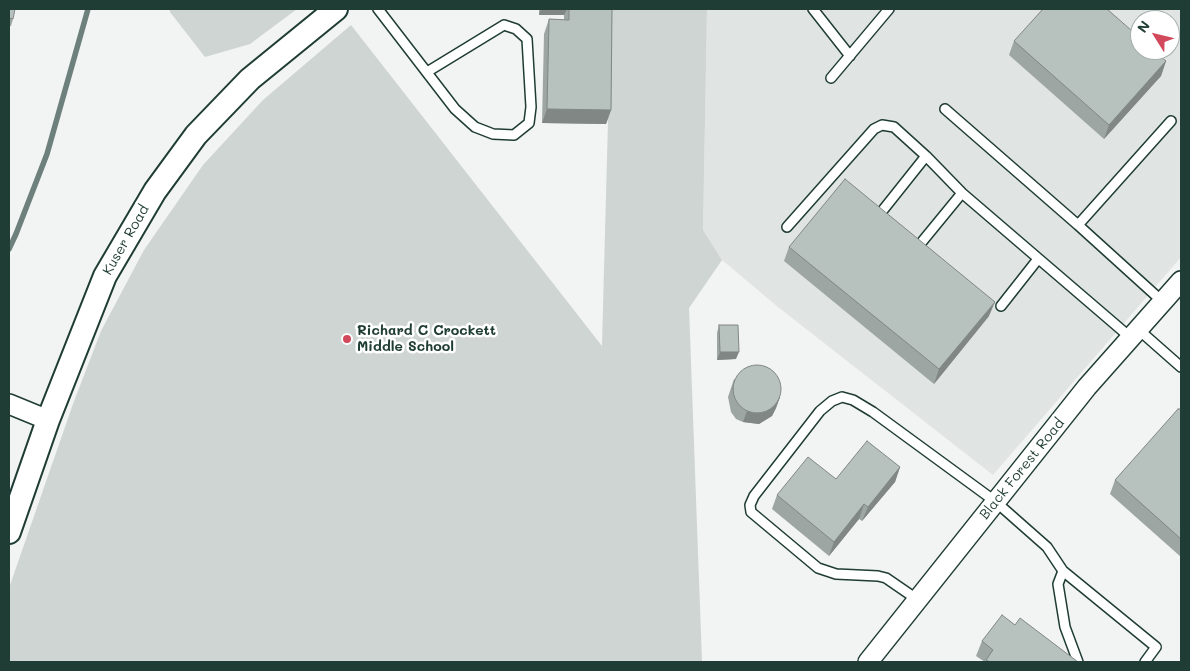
<!DOCTYPE html>
<html>
<head>
<meta charset="utf-8">
<style>
	body { margin:0 }
	#map { position:relative; width:1190px; height:671px; overflow:hidden; background:#f2f3f3; font-family:Mali,sans-serif }
	canvas { display:block }
	.frame { position:absolute; inset:0; border:10px solid #1f3d34; pointer-events:none }
	.north { position:absolute; left:1130px; top:10px; width:50px; height:50px; box-sizing:border-box; background:#fff; border:1px solid #a5b1ae; border-radius:50%; rotate:306deg; font-size:14px; font-weight:700; line-height:20px; text-align:center; color:#1f3d34 }
	.north::after { content:''; display:block; margin:auto; width:18px; height:22px; background:#d1495b; clip-path:polygon(50% 0,100% 100%,50% 72%,0 100%) }
</style>
</head>
<body>
<div id="map">
<canvas width="1190" height="671"></canvas>
<div class="frame"></div>
<div class="north">N</div>
</div>
<script>
const context = document.querySelector('canvas').getContext('2d');
context.lineJoin = 'round';
function fillPath(path, color) { context.fillStyle = color; context.fill(path, 'evenodd'); }
const shape = rows => new Path2D(rows.map(r => 'M' + r).join(''));
function strokePath(path, color, width, dash) { context.strokeStyle = color; context.lineWidth = width; context.lineCap = dash ? 'butt' : 'round'; context.setLineDash(dash || []); context.stroke(path); }
function drawText(font, color, halo, rows, align = 'center') {
  context.font = font + ' Mali,sans-serif'; context.lineWidth = 5; context.setLineDash([]); context.textBaseline = 'middle'; context.strokeStyle = halo; context.fillStyle = color; for (const [text, x, y, turn = 0] of rows) {
    context.save(); context.translate(x, y); context.rotate((+turn || 0) * Math.PI / 180); context.textAlign = isNaN(turn) ? turn : align; if (halo) context.strokeText(text, 0, 0); context.fillText(text, 0, 0); context.restore();
  }
}
const built = shape([
	[707,9,1181,9,1181,257,993,475,778,307,722,260,703,230],
	[1140,20,1170,20,1170,50,1140,50]
]);
const green = shape([
	[170,9,297,9,250,44,205,57,170,12],
	[611,9,707,9,703,230,722,260,689,308,702,662,9,662,9,588,73,404,101,331,144,250,203,165,263,100,351,25,602,346]
]);
const stream = shape([
	[9,249,16,234,47,154,88,9]
]);
const service = shape([
	[378,9,455,109,475,127,493,134,514,135,529,123,531,107,527,39,516,29,504,25,427,72],
	[813,9,850,56],
	[831,78,889,9],
	[945,109,1078,225],
	[883,210,926,156],
	[787,227,874,129,882,125,894,127,926,156,962,193,1131,338],
	[921,243,962,193],
	[1163,302,1078,225,1171,121],
	[1001,306,1038,259],
	[1139,330,1181,367],
	[1063,571,1058,584,1065,627,1078,662],
	[918,600,886,578,878,576,836,574,818,568,751,512,750,505,754,496,820,411,832,401,842,397,853,400,873,412,996,502,1047,547,1063,571,1156,647,1145,662]
]);
const minor = shape([
	[9,404,48,420],
	[868,662,1087,387,1181,281]
]);
const tertiary = shape([
	[9,532,48,420,105,276,155,191,196,135,250,79,336,9]
]);
const wall = shape([
	[9,9,13,19,11,26,9,26],
	[539,9,612,9,611,110,606,124,542,123,544,34,549,19,564,20,564,15,539,15],
	[1014,41,1166,61,1161,76,1104,139,1009,55],
	[789,247,989,316,934,384,784,261],
	[719,325,736,359,717,360,717,333],
	[734,379,780,397,776,408,772,416,759,424,743,422,736,419,731,412,728,397],
	[1181,409,1181,557,1110,494,1115,480],
	[900,467,895,482,862,521,859,519,829,556,772,509,777,495,836,479],
	[1015,625,1078,662,985,662,976,656,982,641]
]);
const shadedWall = shape([
	[541,9,567,9,564,15,539,15],
	[1166,61,1161,76,1104,139,1109,125],
	[547,109,611,110,606,124,542,123],
	[995,302,989,316,934,384,939,369],
	[720,352,739,352,736,359,717,360],
	[780,397,776,408,772,416,759,424,743,422,747,411],
	[900,467,895,482,862,521,868,507],
	[864,504,859,519,829,556,834,542]
]);
const building = shape([
	[9,9,15,9,13,19,9,18,9,9],
	[569,9,612,9,611,110,547,109,549,19,569,20,569,9],
	[1043,9,1107,9,1140,38,1140,50,1153,50,1166,61,1109,125,1014,41,1043,9],
	[845,179,995,302,939,369,789,247,845,179],
	[719,325,738,325,739,352,720,352,719,325],
	'733 389a24 24 0 1 1 48 0a24 24 0 1 1-48 0Z',
	[1178,409,1181,409,1181,539,1115,480,1178,409],
	[867,441,900,467,868,507,864,504,834,542,777,495,808,457,836,479,867,441],
	[1002,615,1015,625,1020,618,1078,662,990,662,986,660,993,650,982,641,1002,615]
]);
const markers = [
	[347,339,5,"#d1495b"]
];
const streetNames = [
	["Kuser Road",126,240,-60],
	["Black Forest Road",1022,469,-51]
];
const poiNames = [
	["Richard C Crockett",357,331],
	["Middle School",357,347]
];
fillPath(built, '#e0e4e3');
fillPath(green, '#ced5d3');
strokePath(stream, '#6d807b', 5.5);
strokePath(service, '#1f3d34', 12);
strokePath(minor, '#1f3d34', 22);
strokePath(tertiary, '#1f3d34', 26);
strokePath(service, '#fff', 9);
strokePath(minor, '#fff', 19);
strokePath(tertiary, '#fff', 22);
fillPath(wall, '#9da6a3');
fillPath(shadedWall, '#808784');
fillPath(building, '#b7c1bd');
strokePath(building, '#808784', 1);
for (const [x, y, r, color] of markers) { const dot = new Path2D(); dot.arc(x, y, r, 0, 2 * Math.PI); context.fillStyle = color; context.fill(dot); strokePath(dot, '#fff', 2); }
drawText('14px', '#1f3d34', '#fff', streetNames);
drawText('bold 14px', '#1f3d34', '#fff', poiNames, 'left');
</script>
</body>
</html>
